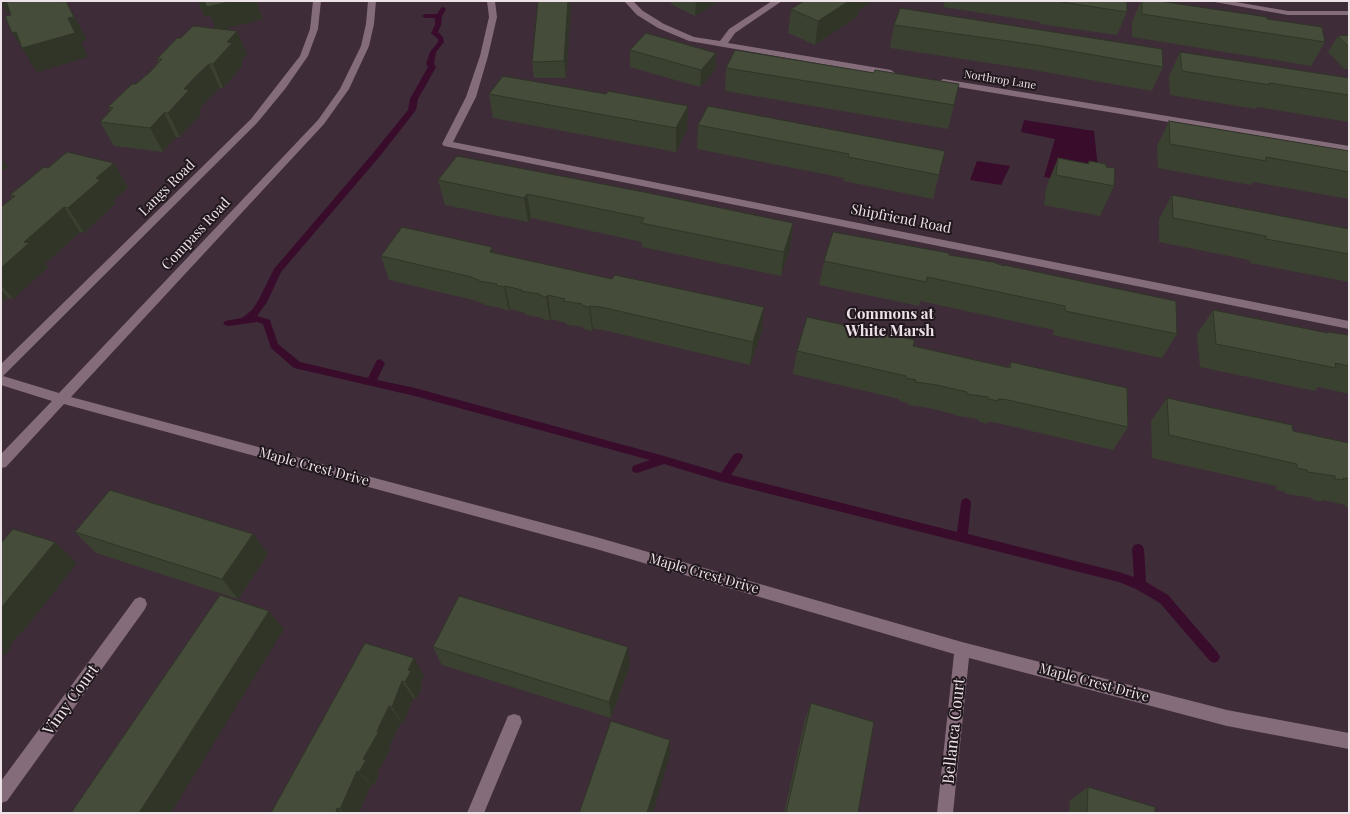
<!DOCTYPE html>
<html>
<head>
<meta charset="utf-8">
<style>
	body { margin:0 }
	#map { position:relative; width:1350px; height:814px; overflow:hidden; background:#3e2c38; font-family:"Playfair Display",serif }
	canvas { display:block }
	.frame { position:absolute; inset:0; border:2px solid #eee2e9; pointer-events:none }
</style>
</head>
<body>
<div id="map">
<canvas width="1350" height="814"></canvas>
<div class="frame"></div>
</div>
<script>
const context = document.querySelector('canvas').getContext('2d');
context.lineJoin = 'round';
function fillPath(path, color) { context.fillStyle = color; context.fill(path, 'evenodd'); }
const shape = rows => new Path2D(rows.map(r => 'M' + r).join(''));
function strokePath(path, color, width, dash) { context.strokeStyle = color; context.lineWidth = width; context.lineCap = dash ? 'butt' : 'round'; context.setLineDash(dash || []); context.stroke(path); }
function drawText(font, color, halo, rows, align = 'center') {
  context.font = font + ' "Playfair Display",serif'; context.lineWidth = 4; context.setLineDash([]); context.textBaseline = 'middle'; context.strokeStyle = halo; context.fillStyle = color; for (const [text, x, y, turn = 0] of rows) {
    context.save(); context.translate(x, y); context.rotate((+turn || 0) * Math.PI / 180); context.textAlign = isNaN(turn) ? turn : align; if (halo) context.strokeText(text, 0, 0); context.fillText(text, 0, 0); context.restore();
  }
}
const water = shape([
	[1024,120,1094,131,1100,186,1044,177,1055,139,1021,132],
	[977,161,1010,166,1001,185,970,180]
]);
const stream = shape([
	[443,7,446,9,442,16,441,25,438,32,443,37,444,42,436,52,434,64,436,67,418,99,416,110,380,156,281,272,267,302,257,316,270,320,278,344,300,362,368,378,377,360,380,359,385,363,377,380,415,388,664,456,721,473,734,454,738,453,742,454,743,457,731,475,957,532,961,503,962,500,966,498,970,500,971,503,968,534,1119,572,1134,577,1132,549,1134,545,1138,544,1142,545,1144,549,1146,582,1168,595,1218,653,1220,657,1218,661,1214,663,1210,661,1160,603,1136,589,1119,582,723,482,664,464,637,473,633,472,632,469,633,466,650,460,415,396,294,368,271,348,263,324,257,322,228,326,225,325,223,323,225,321,242,318,252,310,258,301,274,269,374,152,408,110,410,99,428,67,426,64,430,52,438,42,438,39,431,33,435,25,435,18,425,18,422,16,425,14,437,14,441,8,443,7]
]);
const minor = shape([
	[313,1,321,1,318,29,308,56,285,89,257,123,3,376,59,393,318,120,340,89,361,46,366,24,368,1,376,1,374,24,369,46,349,89,324,124,71,397,596,537,962,642,1227,710,1349,733,1349,749,1227,726,969,658,953,813,937,813,954,654,596,549,64,404,6,467,1,468,1,454,52,401,1,385,1,364,251,119,300,56,310,29,313,1],
	[487,1,495,1,497,17,488,56,476,97,453,142,1349,321,1349,329,444,146,442,144,466,97,480,56,489,17,487,1],
	[624,1,633,1,643,11,664,24,694,37,720,41,729,29,772,1,782,1,735,33,728,43,891,70,895,73,891,76,689,41,658,28,637,15,624,1],
	[1209,1,1230,1,1288,11,1349,11,1349,15,1288,15,1209,1],
	[943,79,1349,146,1349,152,940,84,939,82,943,79],
	[140,597,145,599,147,604,145,609,7,801,1,803,1,781,135,599,140,597],
	[514,714,520,716,522,722,484,813,467,813,508,716,514,714]
]);
const wall = shape([
	[198,1,259,1,260,3,257,4,263,19,223,29,237,31,247,54,241,62,242,66,223,88,220,88,207,100,199,110,201,114,180,137,176,137,163,152,114,146,100,122,110,111,108,107,150,72,158,63,157,59,181,38,216,29,210,15,205,17],
	[538,1,570,1,571,7,566,78,534,78,532,62],
	[671,1,720,1,695,16,671,4],
	[945,1,1127,1,1127,12,1117,35,1040,24,1040,22,943,7],
	[1141,1,1159,1,1267,19,1325,42,1311,66,1132,37,1132,22],
	[900,8,1163,67,1152,91,1028,69,890,48,894,25],
	[791,9,859,10,858,16,815,45,788,33],
	[1349,35,1349,69,1344,69,1328,52,1338,36],
	[630,50,716,69,700,87,630,67],
	[1180,52,1349,78,1349,122,1257,107,1256,109,1170,95,1169,76],
	[726,68,954,105,948,129,725,91],
	[489,94,606,94,688,106,687,130,676,152,493,118],
	[708,106,939,175,933,199,843,181,844,178,697,149,698,125],
	[1169,121,1349,151,1349,199,1253,182,1251,185,1158,168,1157,146],
	[1058,158,1088,164,1089,161,1106,167,1114,186,1100,216,1044,205,1046,188],
	[114,163,128,187,113,201,115,204,84,233,80,232,45,264,48,267,13,299,8,298,1,303,1,207,12,198,10,195,48,168],
	[438,180,793,223,790,248,781,276,642,247,642,242,531,218,528,222,445,205],
	[1172,195,1349,229,1349,282,1250,263,1249,260,1159,242,1159,219],
	[492,247,494,253,762,331,750,365,603,330,593,329,592,331,583,329,583,327,567,325,566,323,551,319,550,321,543,319,542,318,526,315,525,313,510,309,509,311,502,309,501,308,484,305,484,304,478,302,477,301,389,280,381,256],
	[949,255,1004,266,1004,265,1177,334,1162,358,1053,335,1054,330,920,301,919,306,819,285,824,261],
	[1213,310,1327,333,1328,332,1349,335,1349,394,1318,387,1315,391,1200,367,1197,334],
	[913,346,1008,367,1011,362,1128,427,1113,450,997,423,988,422,987,424,978,421,978,419,957,416,957,415,929,408,907,405,908,403,899,401,899,399,793,374,797,351],
	[1167,398,1293,431,1349,443,1349,508,1345,507,1345,505,1323,500,1321,502,1313,500,1312,498,1286,494,1285,492,1276,490,1276,486,1152,458,1151,421],
	[75,532,253,534,268,554,238,599,96,553],
	[365,643,424,676,420,685,422,688,416,699,413,698,403,724,401,722,389,746,391,748,377,773,379,775,373,786,371,785,359,813,271,813],
	[433,647,630,665,611,718,442,665],
	[811,703,858,813,784,813,805,719],
	[1088,787,1155,813,1069,813,1070,800]
]);
const shadedWall = shape([
	[1,1,6,1,10,12,7,13,1,3],
	[61,1,63,1,69,11,66,1,79,24,87,40,81,42,88,57,37,72,12,33],
	[198,1,259,1,260,3,257,4,263,19,217,31,210,15,205,17],
	[568,1,570,1,571,7,566,78,564,61],
	[696,1,720,1,695,16],
	[849,1,873,1,859,10,858,16,815,45,818,21],
	[237,31,247,54,241,62,242,66,223,88,213,64,227,42],
	[716,53,716,69,700,87,701,70],
	[209,64,220,88,207,100,199,110,201,114,180,137,168,113,184,89,196,76],
	[688,106,687,130,676,152,676,128],
	[164,113,176,137,163,152,150,128],
	[1,158,8,167,1,172],
	[114,163,128,187,113,201,115,204,84,233,68,208,96,178],
	[527,194,531,218,528,222,524,198],
	[64,207,80,232,45,264,48,267,13,299,1,285,1,268,24,242],
	[793,223,790,248,781,276,784,252],
	[492,247,498,271,490,252],
	[505,286,510,309,509,311,504,287],
	[1,290,8,298,1,303],
	[548,295,551,319,550,321,546,297],
	[590,306,593,329,592,331,589,307],
	[764,307,762,331,750,365,753,342],
	[253,534,268,554,238,599,222,579],
	[55,542,77,563,22,633,1,618,1,608],
	[269,611,284,629,171,813,139,813],
	[1,618,21,632,9,646,11,647,5,656,1,653],
	[628,647,630,665,611,718,609,702],
	[414,658,424,676,420,685,422,688,416,699,405,682,408,670],
	[402,681,413,698,403,724,392,707],
	[389,706,401,722,389,746,391,748,377,773,379,775,373,786,359,772,363,759],
	[670,740,670,755,653,813,647,813],
	[357,771,371,785,359,813,344,813,340,809],
	[337,808,342,813,336,813]
]);
const building = shape([
	[6,1,62,1,62,2,66,1,74,17,68,18,75,33,22,48,16,32,12,33,5,16,11,15,6,1],
	[204,1,232,1,207,7,204,1],
	[538,1,568,1,564,61,532,62,538,1],
	[804,1,849,1,818,21,791,9,804,1],
	[1055,1,1127,1,1127,12,1055,1],
	[1142,1,1159,1,1267,17,1267,19,1322,27,1325,42,1142,14,1142,1],
	[900,8,1162,49,1163,67,1036,45,894,25,900,8],
	[193,26,237,31,227,42,232,43,213,64,209,64,196,76,184,89,189,90,168,113,164,113,150,128,100,122,113,108,108,107,132,84,136,84,150,72,162,59,157,59,177,38,181,38,193,26],
	[646,33,716,53,701,70,630,50,646,33],
	[1349,35,1349,47,1338,36,1349,35],
	[735,50,874,73,875,70,959,84,954,105,726,68,735,50],
	[1180,52,1349,78,1349,95,1269,83,1270,85,1182,71,1180,52],
	[503,76,606,94,608,91,688,106,676,128,489,94,503,76],
	[708,106,945,151,939,175,848,157,849,154,698,125,708,106],
	[1169,121,1349,151,1349,172,1266,157,1266,161,1170,144,1169,121],
	[67,152,114,163,96,178,100,180,68,208,64,207,24,242,29,243,1,268,1,207,15,196,10,195,44,167,48,168,67,152],
	[457,156,649,193,793,223,784,252,641,223,644,218,527,194,524,198,438,180,457,156],
	[1058,158,1089,164,1089,161,1106,164,1106,167,1115,168,1114,186,1056,175,1058,158],
	[1172,195,1349,229,1349,254,1266,239,1266,236,1173,218,1172,195],
	[402,227,492,247,490,252,612,279,615,275,764,307,753,342,601,307,590,306,589,307,581,305,582,304,563,301,565,299,548,295,546,297,539,295,540,294,521,291,522,290,505,286,504,287,496,285,497,284,478,281,479,280,472,278,472,277,381,256,402,227],
	[833,232,949,253,949,255,993,262,1004,266,1004,265,1176,301,1177,334,1065,311,1065,306,927,277,926,282,824,261,833,232],
	[1213,310,1328,333,1328,332,1349,335,1349,366,1335,363,1336,368,1216,344,1213,310],
	[807,317,915,340,913,346,1010,368,1011,362,1127,388,1128,427,1008,400,998,399,998,401,988,399,988,397,967,394,967,392,937,385,915,382,916,380,906,378,906,376,797,351,807,317],
	[1167,398,1292,425,1293,431,1349,443,1349,479,1343,478,1344,480,1335,479,1335,476,1307,472,1307,470,1297,468,1297,464,1169,435,1167,398],
	[110,490,253,534,222,579,75,532,110,490],
	[13,529,55,542,1,608,1,543,13,529],
	[220,595,269,611,139,813,71,813,220,595],
	[459,596,628,647,609,702,433,647,459,596],
	[365,643,414,658,408,670,411,671,405,682,402,681,392,707,389,706,377,731,378,733,363,759,366,760,359,772,357,771,340,809,337,808,336,813,271,813,365,643],
	[811,703,874,722,858,813,786,813,811,703],
	[611,721,670,740,647,813,579,813,611,721],
	[1088,787,1155,807,1155,813,1087,813,1088,787]
]);
const farStreetnames = [
	["Northrop Lane",1000,80,9]
];
const streetNames = [
	["Langs Road",167,188,-45],
	["Shipfriend Road",901,219,11],
	["Compass Road",196,234,-47],
	["Maple Crest Drive",314,467,15],
	["Maple Crest Drive",704,574,16],
	["Maple Crest Drive",1094,683,15]
];
const neighbourhoodNames = [
	["Commons at",890,314],
	["White Marsh",890,331]
];
const nearStreetnames = [
	["Vimy Court",71,700,-54],
	["Bellanca Court",954,731,-84]
];
fillPath(water, '#390c2c');
fillPath(stream, '#390c2c');
fillPath(minor, '#846c7b');
fillPath(wall, '#3b4131');
fillPath(shadedWall, '#303528');
fillPath(building, '#454c39');
strokePath(building, '#303528', 1);
drawText('11px', '#eee2e9', '#20181d', farStreetnames);
drawText('14px', '#eee2e9', '#20181d', streetNames);
drawText('bold 15px', '#eee2e9', '#20181d', neighbourhoodNames);
drawText('16px', '#eee2e9', '#20181d', nearStreetnames);
</script>
</body>
</html>
